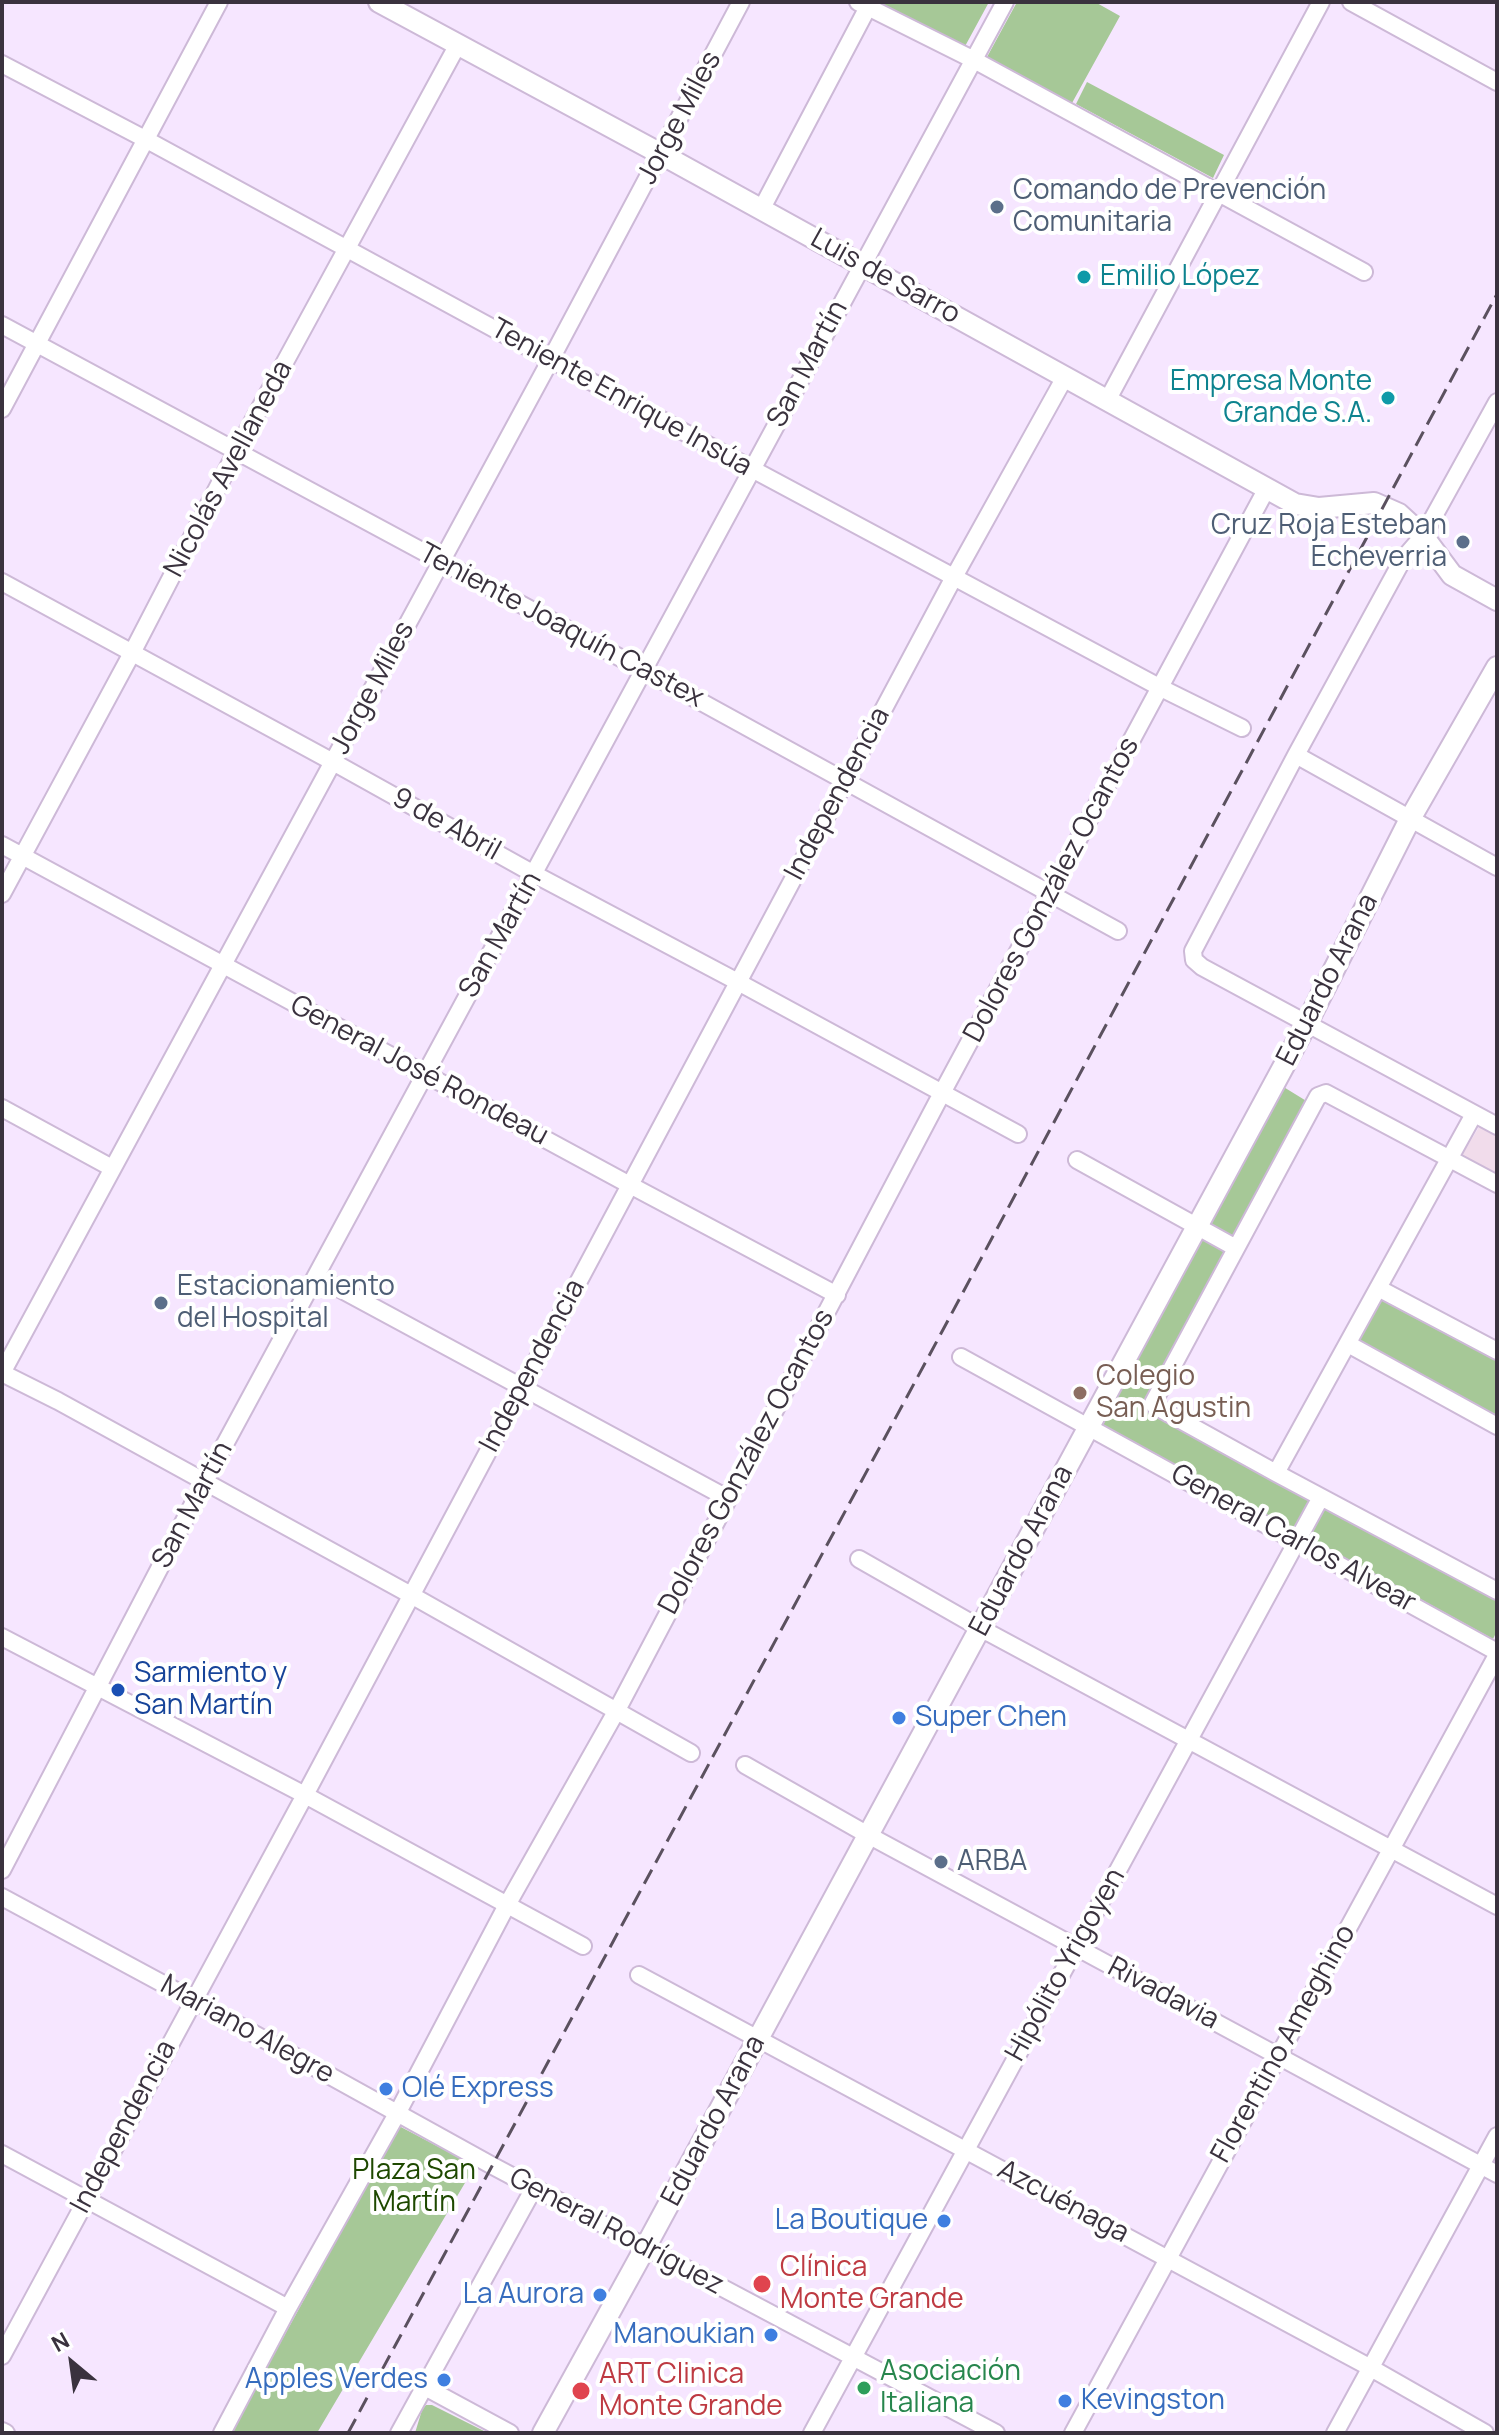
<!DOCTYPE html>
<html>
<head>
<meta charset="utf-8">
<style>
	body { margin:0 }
	#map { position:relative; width:1499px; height:2435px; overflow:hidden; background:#f6e6ff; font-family:Manrope,sans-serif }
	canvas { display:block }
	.frame { position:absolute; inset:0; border:4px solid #3a323e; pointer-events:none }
	.north { position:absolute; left:32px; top:2323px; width:80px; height:80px; -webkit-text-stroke:6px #fff; paint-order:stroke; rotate:331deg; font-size:22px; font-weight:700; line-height:32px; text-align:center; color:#3a323e }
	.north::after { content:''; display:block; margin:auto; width:28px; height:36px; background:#3a323e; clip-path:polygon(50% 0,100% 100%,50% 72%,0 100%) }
</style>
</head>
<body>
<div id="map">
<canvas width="1499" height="2435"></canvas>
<div class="frame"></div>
<div class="north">N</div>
</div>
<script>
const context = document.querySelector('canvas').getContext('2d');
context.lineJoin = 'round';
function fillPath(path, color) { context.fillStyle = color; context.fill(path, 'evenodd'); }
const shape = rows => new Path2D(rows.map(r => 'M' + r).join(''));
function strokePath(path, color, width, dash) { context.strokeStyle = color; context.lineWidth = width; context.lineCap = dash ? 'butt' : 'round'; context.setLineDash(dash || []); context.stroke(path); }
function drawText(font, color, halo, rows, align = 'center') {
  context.font = font + ' Manrope,sans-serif'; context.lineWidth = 8; context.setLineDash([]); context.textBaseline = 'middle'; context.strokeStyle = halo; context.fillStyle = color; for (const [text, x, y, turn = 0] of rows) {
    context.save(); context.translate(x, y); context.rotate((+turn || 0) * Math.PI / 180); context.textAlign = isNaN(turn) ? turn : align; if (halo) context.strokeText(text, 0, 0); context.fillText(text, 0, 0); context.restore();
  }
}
const education = shape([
	[1479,1127,1497,1136,1497,1175,1462,1155]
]);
const green = shape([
	[875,2,989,2,963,50],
	[1017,2,1095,2,1120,16,1072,103,987,57],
	[1087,82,1224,155,1213,178,1076,104],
	[1282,1086,1308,1102,1146,1408,1497,1596,1497,1631,1493,1639,1103,1425],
	[1379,1299,1497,1360,1497,1416,1359,1341,1357,1338],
	[399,2126,475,2166,317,2433,231,2433],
	[426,2405,432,2405,488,2433,415,2433,422,2410]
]);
const minor = shape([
	[858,2,974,60,1364,272],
	[1351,2,1497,82],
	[2,64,145,139,752,469,1161,688,1242,728],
	[761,210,868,7],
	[2,325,643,670,1118,931],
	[1108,399,1321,2],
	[1497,402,1423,536,1403,559,1296,755,1193,951,1194,960,1202,967,1497,1126],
	[2,409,219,2],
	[2,582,333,762,534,874,738,982,1018,1134],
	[1296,755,1497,867],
	[2,845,628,1184,837,1295],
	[2,894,132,653,236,452,457,46],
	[2,1108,112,1168],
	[1077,1160,1236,1248],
	[1497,1184,1326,1093,1318,1096,1153,1403,1155,1406,1276,1473,1497,1591],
	[316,1276,727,1498],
	[1378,1288,1497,1351],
	[1348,1344,1497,1426],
	[961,1357,1497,1652],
	[2,1373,551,359,741,2],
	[2,1373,58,1401,411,1595,691,1753],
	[1276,1473,1474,1114],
	[859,1559,980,1628,1497,1906],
	[2,1637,305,1795,583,1946],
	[745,1765,868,1835,1497,2174],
	[2,1870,205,1481,1005,2],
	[2,1897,193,2000,491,2165,996,2433],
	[639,1975,1371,2368,1485,2433],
	[2,2154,288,2308],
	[2,2356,305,1795,954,577,1065,377],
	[423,2386,510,2433],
	[2,2431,6,2433],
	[222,2433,288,2308,398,2112,507,1905,617,1710,942,1093,1267,488],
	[399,2433,534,2188],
	[812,2433,1321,1497],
	[1073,2433,1497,1655],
	[1335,2433,1497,2136]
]);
const major = shape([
	[379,2,661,154,1295,504,1319,508,1374,503,1399,514,1423,536,1452,575,1497,600],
	[543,2433,645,2248,1307,1023,1410,819,1497,667]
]);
const rail = shape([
	[348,2433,930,1354,1497,294]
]);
const markers = [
	[997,207,8,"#5c6f8a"],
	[1084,277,8,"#0f9aa8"],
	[1388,398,8,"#0f9aa8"],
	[1463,542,8,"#5c6f8a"],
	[161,1303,8,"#5c6f8a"],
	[1080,1393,8,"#8d6e63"],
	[118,1690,8,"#1a4fb4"],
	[899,1718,8,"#3f7fe0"],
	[941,1862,8,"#5c6f8a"],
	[386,2089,8,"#3f7fe0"],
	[944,2221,8,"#3f7fe0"],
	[762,2284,10,"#e0444e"],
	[600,2295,8,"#3f7fe0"],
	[771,2335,8,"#3f7fe0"],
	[444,2380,8,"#3f7fe0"],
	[864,2388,8,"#2e9e5b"],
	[581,2391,10,"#e0444e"],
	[1065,2401,8,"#3f7fe0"]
];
const streetNames = [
	["Jorge Miles",680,118,-62],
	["Luis de Sarro",885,277,29],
	["San Martín",808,364,-62],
	["Teniente Enrique Insúa",621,398,29],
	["Nicolás Avellaneda",229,469,-62],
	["Teniente Joaquín Castex",561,626,28],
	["Jorge Miles",373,688,-62],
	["Independencia",838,794,-62],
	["9 de Abril",446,825,29],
	["Dolores González Ocantos",1052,890,-62],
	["San Martín",501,935,-61],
	["Eduardo Arana",1328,980,-63],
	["General José Rondeau",419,1071,28],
	["Independencia",533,1366,-62],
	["Dolores González Ocantos",747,1462,-62],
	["San Martín",193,1505,-62],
	["General Carlos Alvear",1293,1539,29],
	["Eduardo Arana",1022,1551,-62],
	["Hipólito Yrigoyen",1066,1965,-61],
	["Rivadavia",1163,1994,28],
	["Mariano Alegre",247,2030,29],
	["Florentino Ameghino",1284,2044,-61],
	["Eduardo Arana",714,2121,-62],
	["Independencia",124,2127,-62],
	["Azcuénaga",1063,2202,28],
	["General Rodríguez",616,2232,28]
];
const serviceNames = [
	["Comando de Prevención",1013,191],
	["Comunitaria",1013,223],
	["Cruz Roja Esteban",1447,526,"right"],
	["Echeverria",1447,558,"right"],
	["Estacionamiento",177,1287],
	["del Hospital",177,1319],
	["ARBA",957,1862]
];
const cultureNames = [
	["Emilio López",1100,277],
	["Empresa Monte",1372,382,"right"],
	["Grande S.A.",1372,414,"right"]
];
const educationNames = [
	["Colegio",1096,1377],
	["San Agustin",1096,1409]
];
const transitNames = [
	["Sarmiento y",134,1674],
	["San Martín",134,1706]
];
const shopNames = [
	["Super Chen",915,1718,"left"],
	["Olé Express",402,2089,"left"],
	["La Boutique",928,2221],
	["La Aurora",584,2295],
	["Manoukian",755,2335],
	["Apples Verdes",428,2380],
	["Kevingston",1081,2401,"left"]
];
const parkNames = [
	["Plaza San",414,2171],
	["Martín",414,2203]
];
const healthNames = [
	["Clínica",780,2268],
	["Monte Grande",780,2300],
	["ART Clinica",599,2375],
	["Monte Grande",599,2407]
];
const leisureNames = [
	["Asociación",880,2372],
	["Italiana",880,2404]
];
fillPath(education, '#f1dceb');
fillPath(green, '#a6c897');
strokePath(minor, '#cdb9d7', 20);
strokePath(major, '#cdb9d7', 24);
strokePath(minor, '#fff', 16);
strokePath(major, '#fff', 20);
strokePath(rail, '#5b515f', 3, [16, 8]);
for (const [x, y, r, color] of markers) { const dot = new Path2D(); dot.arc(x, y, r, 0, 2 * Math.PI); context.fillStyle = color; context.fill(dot); strokePath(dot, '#fff', 3); }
drawText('28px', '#3a323e', '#fff', streetNames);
drawText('28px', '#4e5e75', '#fff', serviceNames, 'left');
drawText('28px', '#0d838f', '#fff', cultureNames, 'left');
drawText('28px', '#785e54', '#fff', educationNames, 'left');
drawText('28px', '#164399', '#fff', transitNames, 'left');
drawText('28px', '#366cbe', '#fff', shopNames, 'right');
drawText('28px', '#1e4900', '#fff', parkNames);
drawText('28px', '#be3a42', '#fff', healthNames, 'left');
drawText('28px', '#27864d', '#fff', leisureNames, 'left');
</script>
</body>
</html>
